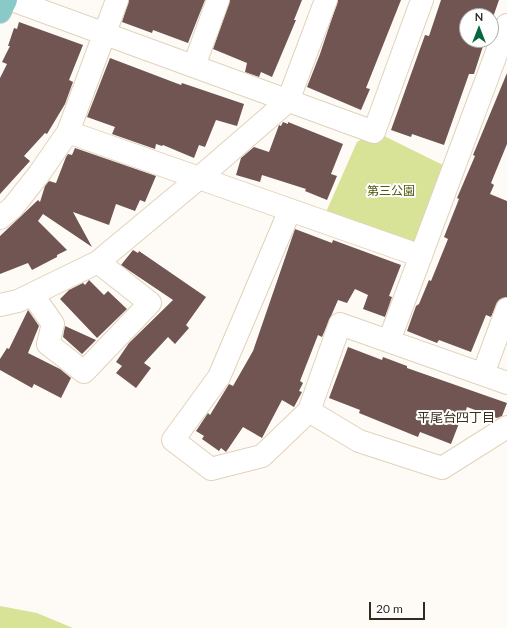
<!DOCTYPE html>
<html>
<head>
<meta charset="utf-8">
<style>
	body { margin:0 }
	#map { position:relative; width:507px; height:628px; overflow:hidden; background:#fefbf6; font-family:Lato,sans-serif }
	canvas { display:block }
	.north { position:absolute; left:459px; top:8px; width:40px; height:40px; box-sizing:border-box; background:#fff; border:1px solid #acaaa6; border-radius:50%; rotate:0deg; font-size:11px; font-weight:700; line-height:16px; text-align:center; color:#302a21 }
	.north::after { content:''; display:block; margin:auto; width:14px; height:18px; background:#06683d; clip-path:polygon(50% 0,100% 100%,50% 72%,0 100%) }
	.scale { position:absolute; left:369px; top:602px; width:56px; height:18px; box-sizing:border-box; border:2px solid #302a21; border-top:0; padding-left:5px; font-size:12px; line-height:14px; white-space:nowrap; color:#302a21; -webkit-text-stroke:3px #fff; paint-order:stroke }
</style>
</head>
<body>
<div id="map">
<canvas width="507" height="628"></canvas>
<div class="north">N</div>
<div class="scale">20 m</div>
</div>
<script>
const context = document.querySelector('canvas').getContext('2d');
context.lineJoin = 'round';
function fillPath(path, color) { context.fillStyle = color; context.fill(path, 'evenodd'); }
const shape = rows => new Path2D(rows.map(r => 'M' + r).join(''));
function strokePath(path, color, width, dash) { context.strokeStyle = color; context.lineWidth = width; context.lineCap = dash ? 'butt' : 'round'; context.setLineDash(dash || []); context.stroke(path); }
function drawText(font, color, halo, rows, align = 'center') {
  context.font = font + ' Lato,"Noto Sans JP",sans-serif'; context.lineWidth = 4; context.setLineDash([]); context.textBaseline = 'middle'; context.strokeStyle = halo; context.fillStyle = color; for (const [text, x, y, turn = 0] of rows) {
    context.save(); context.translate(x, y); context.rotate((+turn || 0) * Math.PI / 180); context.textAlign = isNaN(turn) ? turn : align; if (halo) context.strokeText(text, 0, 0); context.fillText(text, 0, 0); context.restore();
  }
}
const green = shape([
	[374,131,453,170,421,256,326,212,357,142],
	[0,606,37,613,73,628,0,628]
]);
const building = shape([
	[129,0,205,0,188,43,153,30,152,33,122,22],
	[230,0,302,0,294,20,296,20,272,77,261,72,259,77,245,72,247,63,213,49],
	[338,0,401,0,366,88,370,89,361,110,307,87,320,54],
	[441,0,499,0,491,23,491,16,467,16,467,40,485,40,474,74,469,74,444,145,412,134,411,137,391,130,425,35,429,36],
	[19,22,83,45,69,80,73,82,65,104,47,134,45,133,24,156,30,161,0,194,0,78,7,64,2,62,10,46,8,46,14,28,17,29],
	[110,58,181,85,182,83,244,104,237,126,216,120,205,147,199,145,194,158,163,145,162,146,156,144,155,149,112,134,115,127,87,117],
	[507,73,507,144,491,183,494,185,490,194,507,201,507,297,499,300,491,317,486,315,471,352,439,340,437,343,407,331,416,306,419,304,429,280,431,281,448,239,444,237,459,199,457,198,475,156,473,155],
	[283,122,288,124,288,122,343,144,331,174,337,176,327,200,305,191,306,189,262,175,260,182,236,175,241,158,254,147,269,152,279,125,281,126],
	[75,148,156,176,145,202,140,200,135,211,116,204,109,225,73,212,92,247,43,214,38,221,67,250,57,255,57,257,32,270,28,263,0,274,0,236,38,200,40,202,45,186,49,181,56,183,66,157,68,154,72,155],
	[295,229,332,243,333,240,401,265,389,296,392,297,385,317,363,309,368,295,355,289,347,303,338,300,322,337,318,335,300,381,303,383,299,391,302,392,294,407,282,400,262,438,243,427,226,452,221,448,219,451,202,439,204,436,196,431,208,413,210,415,229,384,233,386,253,351],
	[133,250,138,253,139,251,206,297,186,325,189,328,175,344,168,337,144,363,151,368,136,388,116,373,122,366,116,362,129,343,173,300,121,265],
	[89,280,104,295,108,291,127,309,97,338,60,299,69,290,83,283,85,285],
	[28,310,39,326,28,353,60,369,71,378,61,398,34,384,32,388,0,370,0,359,7,348,9,349],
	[65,326,96,340,82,354,63,337],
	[348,347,382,360,383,357,407,366,407,368,507,403,502,416,497,418,467,407,465,413,463,413,451,444,420,432,418,437,359,413,360,410,329,398]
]);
const minor = shape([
	[12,0,374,132,422,0],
	[194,66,218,0],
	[68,132,421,256],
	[290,210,219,377,173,440,211,469,262,456,309,411,340,324,507,383],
	[0,218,13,207,39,174,68,132,117,0],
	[32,294,53,324,48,344,84,372,150,303,98,262],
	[0,305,18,301,98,262,199,178,288,101,326,0],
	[389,341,507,25],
	[483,374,507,309],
	[309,411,359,441,442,468,507,427]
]);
const major = shape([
	[0,12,6,0]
]);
const parkNames = [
	["第三公園",391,191]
];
const neighbourhoodNames = [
	["平尾台四丁目",456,418]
];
fillPath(green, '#d8e398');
fillPath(building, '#705553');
strokePath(minor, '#e1d2ba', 24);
strokePath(major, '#dad9d7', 24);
strokePath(minor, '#fff', 22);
strokePath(major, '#89c9c7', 22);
drawText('12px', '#51570a', '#fff', parkNames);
drawText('13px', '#3b2f1b', '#fff', neighbourhoodNames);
</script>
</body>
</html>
